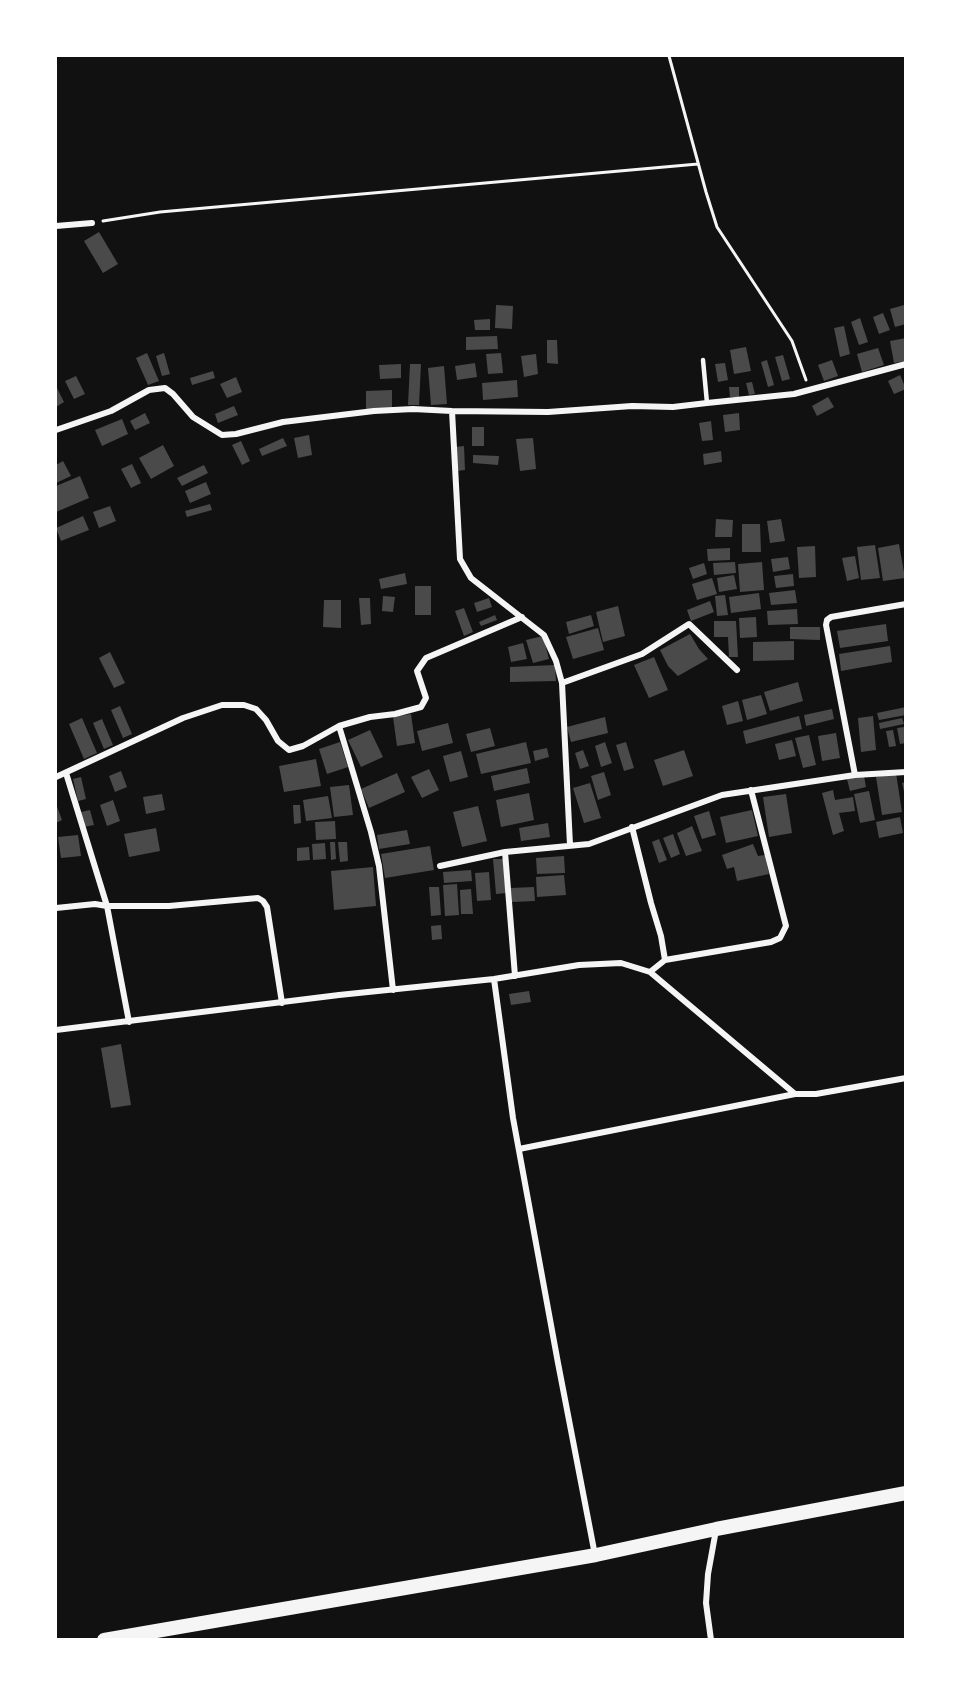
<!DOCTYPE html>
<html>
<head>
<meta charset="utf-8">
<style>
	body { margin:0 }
	#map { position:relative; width:961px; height:1695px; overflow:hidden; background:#111; font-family:"Titillium Web",sans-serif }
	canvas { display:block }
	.frame { position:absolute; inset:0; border:57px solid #fff; pointer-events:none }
</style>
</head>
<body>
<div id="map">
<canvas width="961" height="1695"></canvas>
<div class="frame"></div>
</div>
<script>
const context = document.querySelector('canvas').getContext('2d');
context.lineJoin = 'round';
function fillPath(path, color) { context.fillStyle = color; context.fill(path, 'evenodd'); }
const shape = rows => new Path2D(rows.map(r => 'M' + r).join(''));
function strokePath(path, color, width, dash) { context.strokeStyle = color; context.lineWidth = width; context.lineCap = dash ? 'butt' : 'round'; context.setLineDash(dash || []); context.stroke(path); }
const building = shape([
	[99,232,118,264,103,273,84,241],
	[496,305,513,306,512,329,495,328],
	[904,305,906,324,895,327,890,309],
	[883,313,890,330,879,334,873,317],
	[860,318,868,342,859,345,851,322],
	[490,319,490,330,475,330,474,320],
	[844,326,850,354,840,357,834,328],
	[497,336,498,349,466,350,466,337],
	[906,338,906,361,894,363,890,341],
	[547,340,557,340,558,364,547,363],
	[746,347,751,371,734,374,730,350],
	[878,348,884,365,862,372,857,354],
	[147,353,159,381,148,385,136,358],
	[164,353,170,374,162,376,156,356],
	[501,353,503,373,488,374,486,354],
	[536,354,538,374,524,377,521,356],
	[783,355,790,379,782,381,775,357],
	[767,360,774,385,768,387,761,362],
	[832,360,838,376,824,381,818,365],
	[475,363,477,377,457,380,455,366],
	[725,363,728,380,718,382,715,364],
	[401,364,401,378,380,379,379,365],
	[410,364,421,364,419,405,408,405],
	[444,366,447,404,431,405,428,368],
	[213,371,215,378,192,385,190,378],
	[900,375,906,389,894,394,888,381],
	[76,376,85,394,74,399,65,381],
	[236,377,242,392,227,398,220,384],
	[517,380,518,397,483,400,482,383],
	[752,382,755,394,749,395,746,383],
	[56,386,64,402,56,407],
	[729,387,739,387,739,397,730,397],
	[392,390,392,409,366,409,366,391],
	[828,397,834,407,817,416,812,406],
	[234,406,238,415,218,423,215,414],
	[145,413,150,423,135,430,130,421],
	[739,413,740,430,725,432,723,415],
	[122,419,128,434,102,446,95,430],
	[711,421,713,440,702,441,699,423],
	[472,427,484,427,484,446,472,446],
	[309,435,312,455,298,458,294,438],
	[283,438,287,446,262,456,259,449],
	[533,438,536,469,520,471,516,439],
	[241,441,250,461,242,465,232,445],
	[163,445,174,466,151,479,139,458],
	[464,446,465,470,456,471,455,447],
	[721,451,722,462,704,465,703,454],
	[473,455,499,456,498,465,473,463],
	[63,461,71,476,56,483,56,465],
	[132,464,141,483,131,488,121,469],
	[204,465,208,473,182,486,177,478],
	[80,476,89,498,56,512,56,486],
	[206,482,211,494,190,503,185,491],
	[210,504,212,510,187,517,185,511],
	[110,506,116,521,99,528,93,512],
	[83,516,89,530,61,541,56,528],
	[716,519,733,520,732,537,715,537],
	[781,519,785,541,770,543,767,521],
	[742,524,760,524,761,552,742,552],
	[899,544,905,578,883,581,878,548],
	[875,545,880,578,861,580,857,547],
	[815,546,816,577,799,578,797,547],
	[730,548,730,560,708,561,707,549],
	[855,556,859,578,847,581,842,558],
	[788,557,790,569,773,572,771,559],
	[735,562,736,573,714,575,713,563],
	[762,562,764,590,740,592,738,564],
	[704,563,707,574,693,579,689,568],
	[405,573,407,584,381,589,379,579],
	[793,574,794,586,776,588,774,576],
	[734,575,737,589,719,592,717,578],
	[712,578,717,594,697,600,692,584],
	[415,586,431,586,431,615,415,615],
	[795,590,797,603,771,605,769,593],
	[759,593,761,609,731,613,729,597],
	[725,595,728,615,717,616,715,596],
	[383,596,395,597,393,612,382,611],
	[359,598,370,598,371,624,361,625],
	[489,598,492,607,477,612,474,603],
	[324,600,341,600,341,628,323,627],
	[710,601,714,612,691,621,687,610],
	[618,606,625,636,603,642,596,612],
	[464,608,473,632,464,636,455,611],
	[797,609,798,624,768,625,767,611],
	[495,615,497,620,481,626,479,622],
	[591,615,594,626,569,634,566,622],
	[756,617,757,637,740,638,739,618],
	[714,621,736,621,738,657,729,657,728,637,714,637],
	[886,624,888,641,840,648,837,631],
	[790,627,820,627,820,640,790,639],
	[598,628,604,650,573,659,566,637],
	[690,634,699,649,708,659,678,676,668,666,660,650],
	[543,636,549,659,533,663,526,640],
	[794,641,794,660,753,661,753,642],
	[523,643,527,659,511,662,508,647],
	[890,646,892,662,841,671,839,654],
	[110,652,125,683,114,688,99,658],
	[654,657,668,690,649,698,634,665],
	[555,665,556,681,510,682,510,667],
	[798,682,803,701,770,711,764,692],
	[761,695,767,714,747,720,742,700],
	[738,701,743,721,727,725,722,706],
	[120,706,132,734,123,738,111,710],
	[906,707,906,715,879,720,877,713],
	[832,709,834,719,806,726,804,715],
	[411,714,415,743,397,746,393,717],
	[799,716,802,729,746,744,743,731],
	[873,716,876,750,861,752,858,718],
	[605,717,608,733,571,742,567,727],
	[82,718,97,753,84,759,69,724],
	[902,718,904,724,880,729,879,723],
	[102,719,113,745,104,749,93,723],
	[448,723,453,743,422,751,417,731],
	[904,727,906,743,900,744,897,728],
	[490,728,495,746,471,752,466,734],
	[370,730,383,757,361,767,348,740],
	[893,730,896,746,889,747,886,731],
	[836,733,840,758,822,761,818,736],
	[809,735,816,765,803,768,795,738],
	[792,740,796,756,779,760,775,744],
	[340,742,348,767,327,774,319,749],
	[526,742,531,763,481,774,476,754],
	[605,742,612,763,601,767,595,746],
	[626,742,634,768,624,771,616,745],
	[547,748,549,757,535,761,533,751],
	[583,750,589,766,580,769,575,753],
	[684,750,693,776,663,786,654,760],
	[461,751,468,777,450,782,443,756],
	[316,759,321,786,284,792,279,766],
	[527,768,530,783,494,791,491,776],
	[429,769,439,790,422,798,411,777],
	[121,771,127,787,115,792,109,776],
	[604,772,611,795,598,800,591,776],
	[397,773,405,792,369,808,361,789],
	[896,773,902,812,882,815,876,777],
	[864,776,866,787,850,791,847,779],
	[81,777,86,799,78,801,73,779],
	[906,782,906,796,905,796,902,783],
	[590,783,601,818,584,823,573,788],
	[349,785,353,815,334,817,330,787],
	[833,790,835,800,853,797,855,811,839,813,844,831,833,835,822,793],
	[869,791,875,820,860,823,854,794],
	[529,793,534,820,501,827,496,800],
	[162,794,165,810,146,814,143,797],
	[786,794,792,833,769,837,763,797],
	[328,796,332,818,306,821,303,800],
	[113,800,120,821,107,826,100,805],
	[56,804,62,820,56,823],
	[293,805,300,805,301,823,294,824],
	[478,806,487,841,462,847,453,812],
	[90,810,94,825,84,827,81,812],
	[752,810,758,836,726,843,720,817],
	[709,811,716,835,702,839,694,816],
	[900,817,903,833,879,838,876,822],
	[335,821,336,839,316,840,315,822],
	[548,823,550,837,521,841,519,828],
	[692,826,702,851,686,856,677,833],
	[156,828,160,851,129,857,124,834],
	[407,830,410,844,379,849,377,835],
	[673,834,680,854,671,858,663,838],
	[78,835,81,856,61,858,58,837],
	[659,839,667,860,659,863,652,842],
	[330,842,335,842,336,859,331,860],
	[338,842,347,842,348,861,340,862],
	[325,843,326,859,313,860,312,844],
	[753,844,758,856,765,855,769,874,737,881,734,867,727,869,722,855],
	[430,846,434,870,385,878,381,854],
	[309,847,310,860,297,861,297,848],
	[564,856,565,873,537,874,536,858],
	[493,859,503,859,506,893,496,894],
	[373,867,376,906,334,910,331,871],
	[471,870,472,881,444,883,443,872],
	[489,872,491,900,477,901,475,873],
	[564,875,566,895,537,897,536,877],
	[457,884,459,915,445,916,443,885],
	[429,887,439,887,441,915,431,916],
	[534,887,535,901,512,902,511,888],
	[471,889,473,914,461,914,460,890],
	[441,925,442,939,432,940,431,926],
	[529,991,531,1002,511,1005,509,994],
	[121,1044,131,1105,111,1108,101,1048]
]);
const path = shape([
	[669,56,706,192,717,227,792,341,806,380],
	[103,221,160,212,698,164]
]);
const service = shape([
	[703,360,707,403]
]);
const minor = shape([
	[56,226,92,223],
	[452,411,460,559,471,578,544,635,556,661,562,683,570,845],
	[56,430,111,411,149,390,165,388,173,394,193,417,222,435,236,434,283,422,374,411,413,409,452,411,548,412,632,406,673,407,707,403,794,394,906,364],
	[562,683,642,654,689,624,737,670],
	[339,726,371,832,379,866,393,990],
	[66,773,107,906,129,1022],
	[855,775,826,625,827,620,831,617,906,604],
	[56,777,183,718,222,705,244,705,256,709,266,720,278,741,289,750,303,746,339,726,370,717,395,714,421,707,426,698,417,671,426,658,522,617],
	[632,827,651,903,661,936,665,960,650,972],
	[505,852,515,976],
	[440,866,505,852,589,844,722,795,855,775,906,772],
	[56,908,95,904,107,906,169,906,258,898,263,901,267,907,282,1003],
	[665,960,771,942,780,938,786,926,751,790],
	[494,979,513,1118,558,1363,595,1555],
	[56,1030,339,995,494,979,579,965,621,963,650,972,795,1094,816,1094,906,1078],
	[519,1149,795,1094],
	[711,1640,706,1603,708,1574,716,1530]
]);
const primary = shape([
	[104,1640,596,1555,716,1529,906,1493]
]);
fillPath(building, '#4a4a4a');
strokePath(path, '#f5f5f5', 3);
strokePath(service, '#f5f5f5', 4.5);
strokePath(minor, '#f5f5f5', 6);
strokePath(primary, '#f5f5f5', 14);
</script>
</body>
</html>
